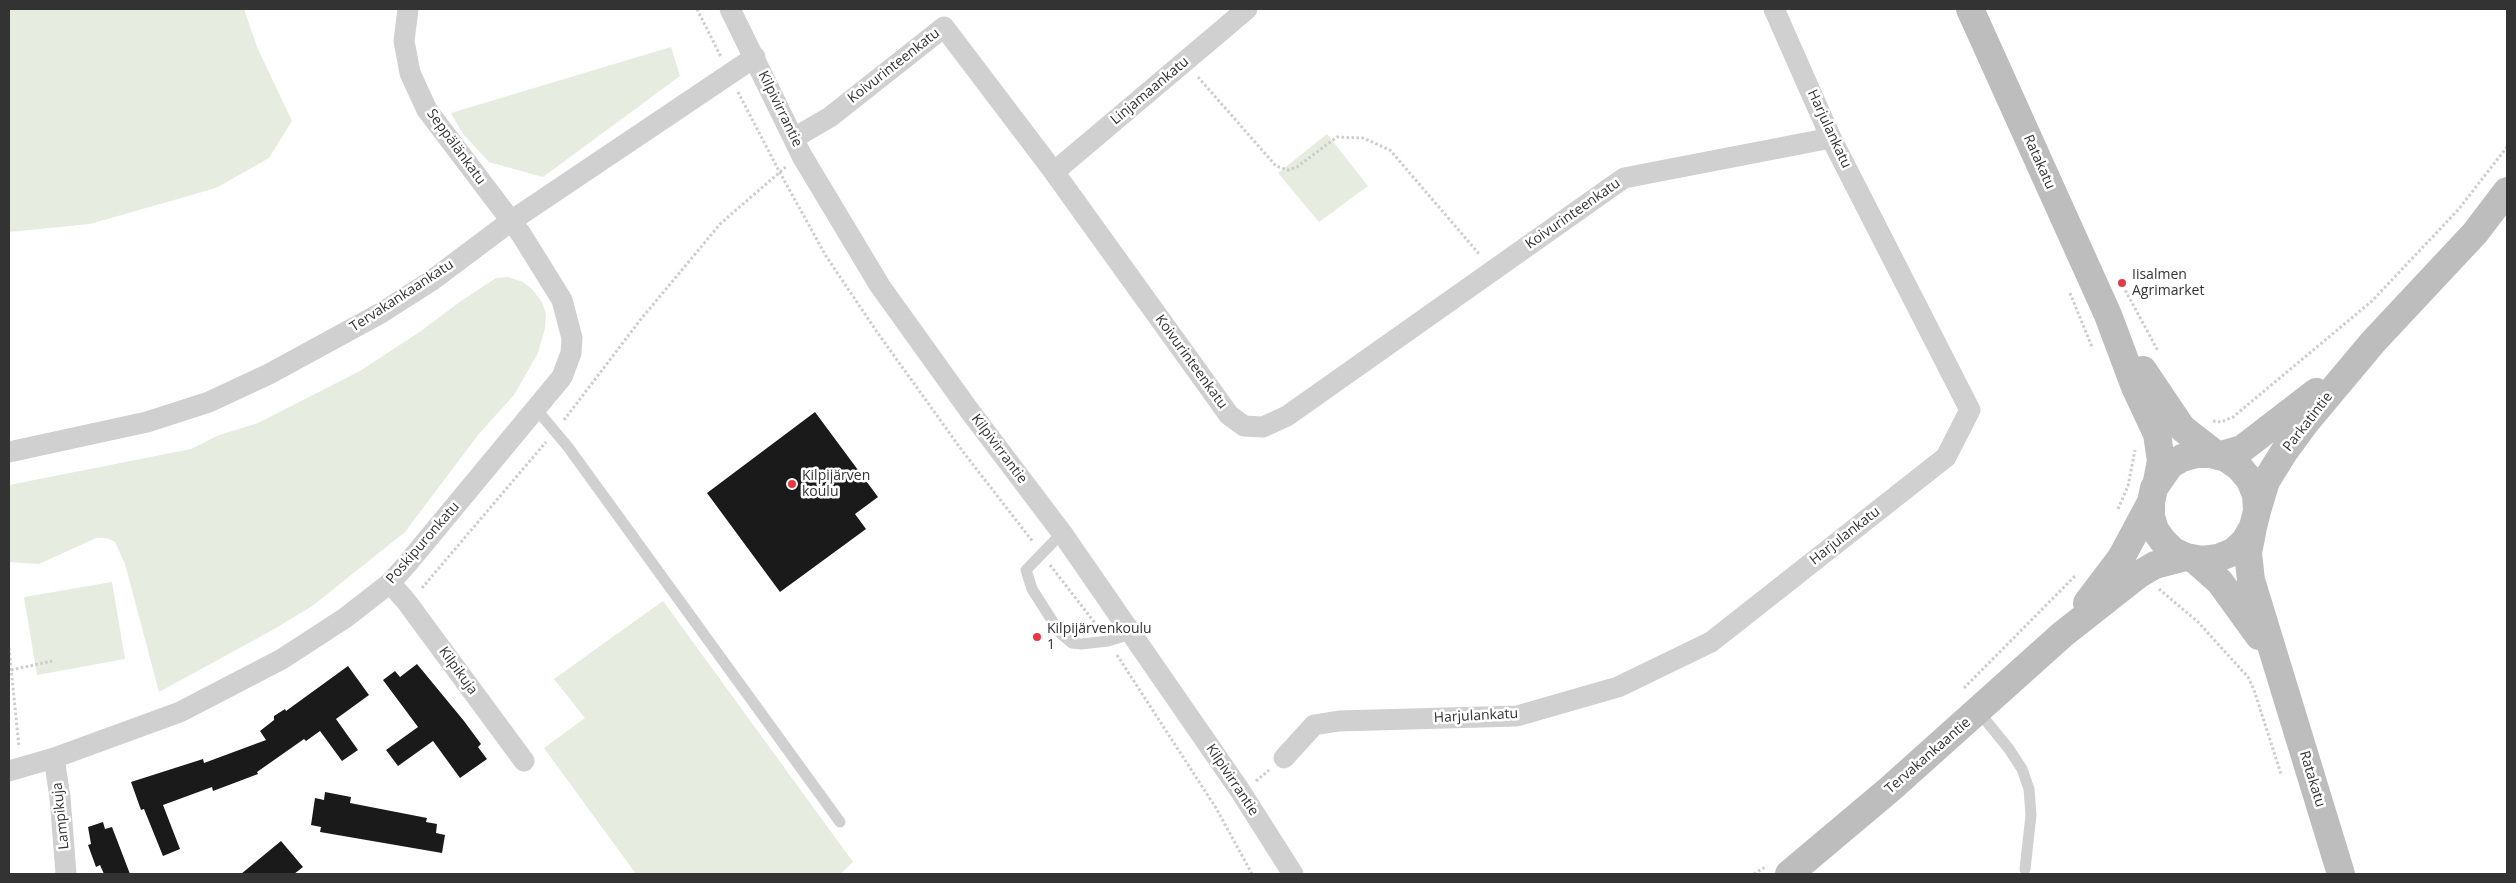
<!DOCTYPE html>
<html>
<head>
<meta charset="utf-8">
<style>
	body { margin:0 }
	#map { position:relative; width:2516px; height:883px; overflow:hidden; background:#fff; font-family:"Open Sans",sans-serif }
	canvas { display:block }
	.frame { position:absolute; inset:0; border:10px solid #333; pointer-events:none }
</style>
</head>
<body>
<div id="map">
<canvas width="2516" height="883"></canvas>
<div class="frame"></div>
</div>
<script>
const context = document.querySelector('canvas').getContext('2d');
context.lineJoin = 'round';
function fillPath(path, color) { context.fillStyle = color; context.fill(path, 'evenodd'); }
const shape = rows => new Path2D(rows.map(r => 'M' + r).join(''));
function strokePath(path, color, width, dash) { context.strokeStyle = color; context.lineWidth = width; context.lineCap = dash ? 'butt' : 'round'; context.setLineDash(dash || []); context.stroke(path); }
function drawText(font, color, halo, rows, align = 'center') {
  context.font = font + ' "Open Sans",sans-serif'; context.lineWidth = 5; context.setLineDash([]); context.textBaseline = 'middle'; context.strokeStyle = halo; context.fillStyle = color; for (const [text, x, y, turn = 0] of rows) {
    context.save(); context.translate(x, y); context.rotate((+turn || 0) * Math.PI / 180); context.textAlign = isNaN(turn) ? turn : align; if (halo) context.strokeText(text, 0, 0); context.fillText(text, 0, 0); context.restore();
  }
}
const green = shape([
	[9,9,244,9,257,47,292,121,269,158,216,188,90,224,9,232],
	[671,47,680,76,543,177,489,162,463,134,451,113],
	[1327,134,1368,186,1319,222,1278,173],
	[508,277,523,282,532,289,542,302,546,314,545,328,538,353,514,395,478,435,405,532,311,607,269,632,159,692,125,564,115,542,107,538,96,538,39,564,9,562,9,485,191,449,219,435,258,423,360,371,421,331,461,301,496,278],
	[112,582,125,659,37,675,24,597],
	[663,601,853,862,840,874,636,874,544,748,585,718,554,679]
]);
const building = shape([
	[815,412,878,497,855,514,866,529,780,592,707,493],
	[417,664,464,721,481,744,478,747,487,759,460,778,433,741,398,766,386,750,418,727,383,680,395,671,400,677],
	[348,666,369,695,336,719,358,750,342,761,320,731,306,741,304,739,257,772,258,774,213,791,212,787,163,805,180,849,163,856,144,809,141,810,131,782,203,759,204,763,266,740,260,731,274,720,274,716,285,709,286,711],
	[325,792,351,797,350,803,427,818,426,822,437,824,436,833,445,835,442,853,320,832,321,827,311,825,315,798,324,800],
	[103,822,105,829,112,827,130,874,104,874,100,865,96,867,88,845,91,844,88,827],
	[281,841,303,867,294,874,241,874]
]);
const path = shape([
	[697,9,721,57],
	[1198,77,1276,166,1288,170,1297,167,1337,137,1363,138,1390,150,1480,255],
	[738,92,779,171,826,256,877,332,961,449,1033,542],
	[2123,286,2158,351],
	[2070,293,2092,347],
	[564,420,641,319,721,223,787,166],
	[2213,421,2221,422,2233,417,2372,301,2458,210,2507,147],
	[2118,509,2128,486,2135,450],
	[1050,565,1098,627],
	[422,588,546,442],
	[2159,589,2198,622,2248,677,2254,690,2281,774],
	[9,648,19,747],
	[1117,655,1216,808,1252,874],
	[11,670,52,661],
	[1964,688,2076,575],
	[1256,781,1269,770],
	[1754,874,1767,866]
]);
const lane = shape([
	[537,410,568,447,840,822],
	[1062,533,1026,570,1032,589,1060,633,1072,643,1081,644,1108,641,1131,634],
	[1979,712,2009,749,2022,769,2029,789,2031,815,2025,869]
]);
const street = shape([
	[730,9,802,156,880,286,969,410,1062,533,1241,792,1293,874],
	[794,138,830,117,944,27,1054,172,1229,415,1244,426,1263,427,1287,416,1624,178,1831,138],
	[1054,172,1247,9],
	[9,452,147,422,209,402,269,374,381,313,431,281,511,221,755,57],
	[390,583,406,601,524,761],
	[54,758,60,797,66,874],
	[1284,758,1314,725,1339,721,1517,716,1618,687,1711,642,1946,457,1970,410,1831,138,1774,9],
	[9,771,54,758,180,712,282,659,345,618,390,583,407,564,562,377,571,353,572,338,562,300,521,234,427,110,410,73,404,41,408,9]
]);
const secondary = shape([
	[1970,9,2108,315,2135,387,2157,434,2161,461,2157,481],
	[2143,370,2182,428,2218,456,2242,449,2316,392],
	[2257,511,2266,481,2284,452,2306,422,2373,342,2475,233,2507,191],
	[2253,527,2248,553,2251,580,2341,874],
	[2194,559,2220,582,2259,636],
	[2087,603,2121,558,2151,502],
	[1789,874,1890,789,2063,634,2138,575,2155,565,2186,557,2202,560,2218,558,2233,552,2245,541,2253,527,2257,511,2256,495,2250,480,2239,467,2226,458,2210,454,2196,454,2182,458,2170,465,2154,488,2151,502,2151,516,2155,530,2163,541,2173,551,2186,557]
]);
const markers = [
	[2122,283,5,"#e63946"],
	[792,484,5,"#e63946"],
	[1037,637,5,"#e63946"]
];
const streetNames = [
	["Koivurinteenkatu",894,66,-38],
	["Linjamaankatu",1150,91,-40],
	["Kilpivirrantie",780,109,64],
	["Harjulankatu",1829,129,65],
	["Seppälänkatu",456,147,54],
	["Ratakatu",2039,162,66],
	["Koivurinteenkatu",1573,214,-35],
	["Tervakankaankatu",402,296,-33],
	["Koivurinteenkatu",1191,362,54],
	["Parkatintie",2308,422,-52],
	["Kilpivirrantie",999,449,53],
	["Harjulankatu",1845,536,-38],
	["Poskipuronkatu",423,543,-49],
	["Kilpikuja",458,671,54],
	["Harjulankatu",1476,716,-3],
	["Tervakankaantie",1928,756,-41],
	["Ratakatu",2312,779,73],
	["Kilpivirrantie",1232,780,56],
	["Lampikuja",61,816,-96]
];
const poiNames = [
	["Iisalmen",2132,275],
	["Agrimarket",2132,291],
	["Kilpijärven",802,476],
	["koulu",802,492],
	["Kilpijärvenkoulu",1047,629],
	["1",1047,645]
];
fillPath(green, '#e6ecdf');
fillPath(building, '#1a1a1a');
strokePath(path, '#cdcdcd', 3, [2.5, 2.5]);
strokePath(lane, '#d0d0d0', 11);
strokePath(street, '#d0d0d0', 21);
strokePath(secondary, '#bdbdbd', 28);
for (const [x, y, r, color] of markers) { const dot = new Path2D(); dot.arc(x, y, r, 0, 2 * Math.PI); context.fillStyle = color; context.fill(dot); strokePath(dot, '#fff', 2); }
drawText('14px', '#333', '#fff', streetNames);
drawText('14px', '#333', '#fff', poiNames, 'left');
</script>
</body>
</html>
